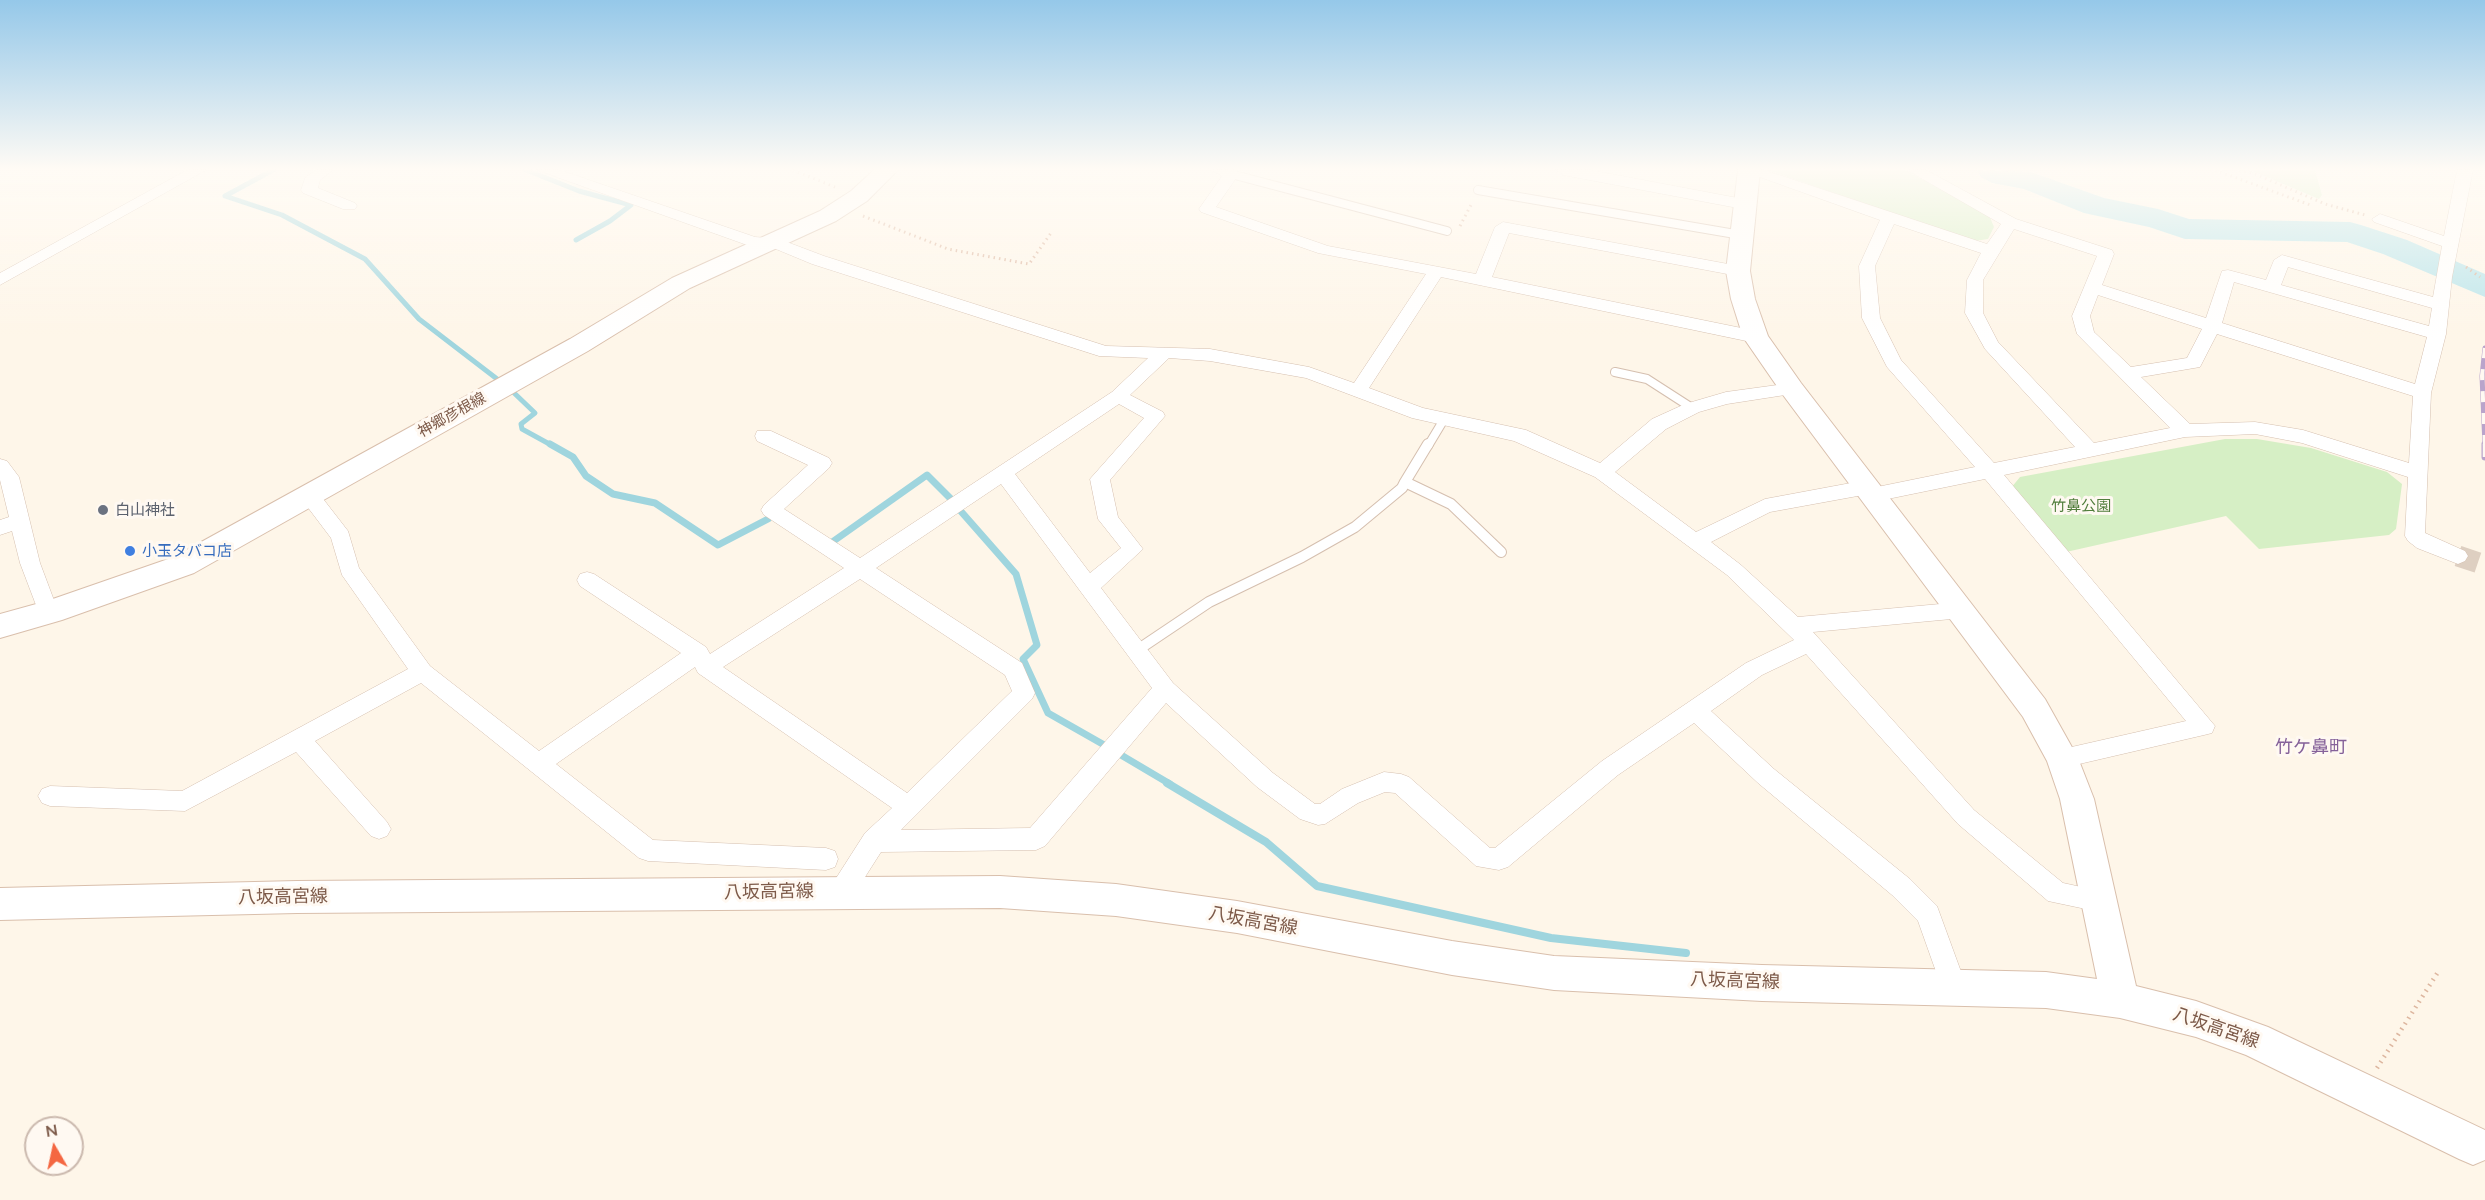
<!DOCTYPE html>
<html>
<head>
<meta charset="utf-8">
<style>
	body { margin:0 }
	#map { position:relative; width:2485px; height:1200px; overflow:hidden; background:#fef6e9; font-family:Mulish,sans-serif }
	canvas { display:block }
	.north { position:absolute; left:24px; top:1116px; width:60px; height:60px; box-sizing:border-box; background:#fff9f2; border:2px solid #cbb9ae; border-radius:50%; rotate:351deg; font-size:16px; font-weight:700; line-height:24px; text-align:center; color:#7d5a49 }
	.north::after { content:''; display:block; margin:auto; width:21px; height:27px; background:#f46742; clip-path:polygon(50% 0,100% 100%,50% 72%,0 100%) }
</style>
</head>
<body>
<div id="map">
<canvas width="2485" height="1200"></canvas>
<div class="north">N</div>
</div>
<script>
const context = document.querySelector('canvas').getContext('2d');
context.lineJoin = 'round';
function fillPath(path, color) { context.fillStyle = color; context.fill(path, 'evenodd'); }
const shape = rows => new Path2D(rows.map(r => 'M' + r).join(''));
function strokePath(path, color, width, dash) { context.strokeStyle = color; context.lineWidth = width; context.lineCap = dash ? 'butt' : 'round'; context.setLineDash(dash || []); context.stroke(path); }
function drawText(font, color, halo, rows, align = 'center') {
  context.font = font + ' Mulish,"Noto Sans JP",sans-serif'; context.lineWidth = 6; context.setLineDash([]); context.textBaseline = 'middle'; context.strokeStyle = halo; context.fillStyle = color; for (const [text, x, y, turn = 0] of rows) {
    context.save(); context.translate(x, y); context.rotate((+turn || 0) * Math.PI / 180); context.textAlign = isNaN(turn) ? turn : align; if (halo) context.strokeText(text, 0, 0); context.fillText(text, 0, 0); context.restore();
  }
}
const green = shape([
	[1767,170,1905,170,1989,215,1994,227,1988,239,1975,241],
	[2250,170,2315,170,2322,195,2319,199],
	[2225,439,2257,439,2311,448,2387,472,2402,484,2396,529,2389,535,2259,549,2226,516,2066,552,2011,488,2020,477]
]);
const streamFar2 = shape([
	[273,170,225,196,282,215,365,259,419,319,501,382],
	[526,170,579,191,631,205,610,221,576,240],
	[511,390,535,413,521,424,522,429,553,446]
]);
const streamFar1 = shape([
	[550,444,573,457,586,476,613,494,655,503,718,545,768,519],
	[958,508,1016,574,1037,645,1023,659,1048,713,1106,746],
	[828,545,927,475,951,499],
	[1121,755,1170,784]
]);
const stream = shape([
	[1167,783,1266,842,1317,886,1551,938,1686,953]
]);
const river = shape([
	[1977,170,2031,172,2104,198,2158,209,2189,219,2350,222,2361,225,2407,240,2485,274,2485,297,2383,254,2347,242,2185,239,2149,227,2084,213,2024,189,1992,183,1981,177,1977,170]
]);
const streetTunnel = shape([
	[2458,556,2485,565]
]);
const pathFar1 = shape([
	[793,170,837,188],
	[2215,170,2313,206],
	[2239,170,2253,173,2325,204,2365,215],
	[863,216,948,249,1029,264,1051,233],
	[1460,226,1472,203],
	[2466,267,2480,277]
]);
const path = shape([
	[2377,1068,2438,972]
]);
const laneFar1 = shape([
	[1231,174,1447,231],
	[1478,190,1741,235],
	[1615,372,1647,379,1692,408],
	[1428,446,1443,421]
]);
const lane = shape([
	[1428,444,1405,482,1451,504,1501,552],
	[1136,651,1209,602,1302,557,1355,527,1402,488,1405,482]
]);
const street = shape([
	[187,170,206,170,0,285,0,273,187,170],
	[315,170,333,170,320,180,318,188,355,203,357,206,355,209,343,209,303,193,301,190,305,178,315,170],
	[537,170,560,170,755,237,779,239,824,256,1106,346,1210,349,1309,367,1354,383,1426,274,1318,253,1201,212,1199,209,1222,176,1211,170,1235,170,1239,174,1216,207,1328,246,1476,274,1495,227,1503,222,1744,267,1746,271,1738,276,1509,233,1492,277,1756,331,1765,337,1756,343,1441,277,1369,388,1423,408,1526,430,1600,463,1652,419,1685,404,1726,392,1792,383,1798,385,1801,389,1798,393,1727,404,1699,412,1666,429,1615,472,1696,532,1765,499,1867,480,1874,482,1877,487,1975,467,1887,367,1862,318,1859,266,1880,220,1740,170,1764,170,1987,244,2001,224,1907,170,1926,170,2016,219,2112,250,2114,254,2102,285,2206,318,2222,271,2228,270,2266,280,2274,260,2282,255,2433,297,2442,246,2374,222,2372,219,2380,214,2444,236,2457,170,2473,170,2452,277,2446,334,2431,393,2425,533,2465,551,2468,556,2465,561,2458,564,2417,548,2408,541,2405,536,2408,477,2302,443,2255,434,2185,437,2004,475,2215,726,2212,733,2204,735,2062,768,2054,765,2050,758,2054,751,2186,721,1985,479,1873,502,1866,500,1863,495,1770,512,1711,542,1741,565,1798,617,1962,602,1969,604,1973,610,1969,616,1962,618,1813,632,1974,810,2063,883,2109,893,2112,901,2109,909,2100,912,2048,901,1958,824,1806,654,1762,675,1711,711,1774,769,1910,879,1937,906,1967,988,1963,997,1954,1000,1945,997,1918,921,1892,895,1758,783,1694,723,1618,775,1508,867,1499,870,1476,866,1395,793,1385,792,1358,803,1325,824,1318,825,1300,819,1257,787,1166,703,1045,846,1036,850,881,852,851,899,842,902,833,899,830,891,833,883,865,833,892,808,698,673,695,667,556,764,653,840,826,848,835,851,838,859,835,867,826,870,648,861,639,858,421,683,315,741,387,822,391,829,387,836,379,839,371,836,296,752,185,811,50,806,42,803,38,796,42,789,50,786,182,791,408,669,342,575,331,538,303,501,300,496,303,491,317,491,348,531,359,568,430,666,539,751,681,653,580,586,577,580,580,574,587,572,594,574,706,647,710,654,844,568,764,515,761,510,764,505,808,465,757,441,755,436,757,431,771,431,829,458,832,463,829,468,784,509,860,558,1112,392,1148,358,1099,356,812,264,771,247,747,245,537,170],
	[1894,224,1981,253,1967,280,1965,313,1985,349,2075,447,1994,463,1901,360,1880,318,1875,266,1894,224],
	[2014,229,2097,256,2072,316,2077,334,2170,428,2094,443,1998,342,1983,313,1983,280,2014,229],
	[2288,267,2432,308,2429,326,2281,285,2288,267],
	[2234,282,2427,337,2415,384,2222,323,2234,282],
	[2098,295,2202,329,2187,358,2131,367,2094,332,2090,316,2098,295],
	[2217,334,2413,396,2409,463,2303,430,2255,422,2190,424,2141,377,2200,367,2217,334],
	[1169,358,1210,361,1306,378,1412,418,1514,441,1595,477,1727,575,1794,640,1746,663,1602,761,1495,848,1490,848,1409,777,1401,774,1384,772,1342,789,1320,804,1315,804,1273,773,1173,683,1101,588,1143,549,1118,517,1110,480,1165,416,1163,412,1130,395,1169,358],
	[1119,404,1144,418,1090,479,1098,519,1121,548,1090,573,1015,474,1119,404],
	[1001,484,1152,688,1030,828,901,830,1032,699,1035,693,1022,663,876,568,1001,484],
	[860,579,1005,675,1012,691,907,793,723,667,860,579],
	[1556,170,1590,170,1743,199,1751,204,1743,209,1563,175,1556,170],
	[0,459,7,461,19,477,40,563,55,603,62,612,58,618,51,620,39,613,20,563,12,531,0,535,0,520,9,517,0,480,0,459]
]);
const secondary = shape([
	[874,170,898,170,867,201,836,221,690,288,588,351,194,573,62,620,0,638,0,614,47,601,174,557,570,339,672,278,820,211,851,191,874,170],
	[1738,170,1760,170,1750,271,1755,299,1768,336,1801,383,2045,699,2078,758,2094,799,2136,986,2196,1001,2268,1027,2485,1130,2485,1160,2473,1165,2459,1159,2246,1055,2196,1037,2120,1018,2046,1008,1762,1001,1554,990,1452,975,1237,933,1116,916,1000,908,297,913,0,920,0,888,297,881,1000,876,1116,884,1237,901,1452,941,1554,956,1762,965,2046,972,2097,979,2060,799,2047,761,2023,717,1783,395,1743,337,1731,299,1726,271,1738,170]
]);
const railFar1 = shape([
	[2485,446,2482,376,2485,348]
]);
const rail = shape([
	[2485,444,2485,457]
]);
const markers = [
	[103,510,6,"#6b7280"],
	[130,551,6,"#3f7fe0"]
];
const streetNames = [
	["神郷彦根線",452,415,-29]
];
const parkNames = [
	["竹鼻公園",2081,506]
];
const worshipNames = [
	["白山神社",115,510]
];
const shopNames = [
	["小玉タバコ店",142,551]
];
const quarterNames = [
	["竹ケ鼻町",2311,748]
];
const nearStreetnames = [
	["八坂高宮線",769,892,-1],
	["八坂高宮線",283,897,-1],
	["八坂高宮線",1253,921,10],
	["八坂高宮線",1735,981,2],
	["八坂高宮線",2216,1028,19]
];
fillPath(green, '#d6efc5');
strokePath(streamFar2, '#9fd5de', 5);
strokePath(streamFar1, '#9fd5de', 7);
strokePath(stream, '#9fd5de', 8);
fillPath(river, '#bae5eb');
strokePath(streetTunnel, '#decfc1', 21, [21, 10]);
strokePath(laneFar1, '#d5bfaf', 10);
strokePath(lane, '#d5bfaf', 12);
strokePath(street, '#d5bfaf', 1);
strokePath(secondary, '#d9bfac', 2);
strokePath(pathFar1, '#ddb69f', 3, [1.5, 4]);
strokePath(path, '#ddb69f', 4.5, [1.5, 5]);
strokePath(laneFar1, '#fff', 8);
strokePath(lane, '#fff', 10);
fillPath(street, '#fff');
fillPath(secondary, '#fff');
strokePath(railFar1, '#b9a4cb', 5);
strokePath(rail, '#b9a4cb', 7);
strokePath(railFar1, '#fff9f2', 4, [11]);
strokePath(rail, '#fff9f2', 4.5, [14]);
const sky = context.createLinearGradient(0, 0, 0, 338);
sky.addColorStop(0, '#95c8e9');
sky.addColorStop(0.5, '#fffbf5');
sky.addColorStop(1, '#fffbf500');
context.fillStyle = sky;
context.fillRect(0, 0, 2485, 338);
for (const [x, y, r, color] of markers) { const dot = new Path2D(); dot.arc(x, y, r, 0, 2 * Math.PI); context.fillStyle = color; context.fill(dot); strokePath(dot, '#fff9f2', 2); }
drawText('15px', '#7d5a49', '#fff9f2', streetNames);
drawText('15px', '#517e3c', '#fff9f2', parkNames);
drawText('15px', '#5b616d', '#fff9f2', worshipNames, 'left');
drawText('15px', '#366cbe', '#fff9f2', shopNames, 'left');
drawText('18px', '#856199', '#fff9f2', quarterNames);
drawText('18px', '#7d5a49', '#fff9f2', nearStreetnames);
</script>
</body>
</html>
